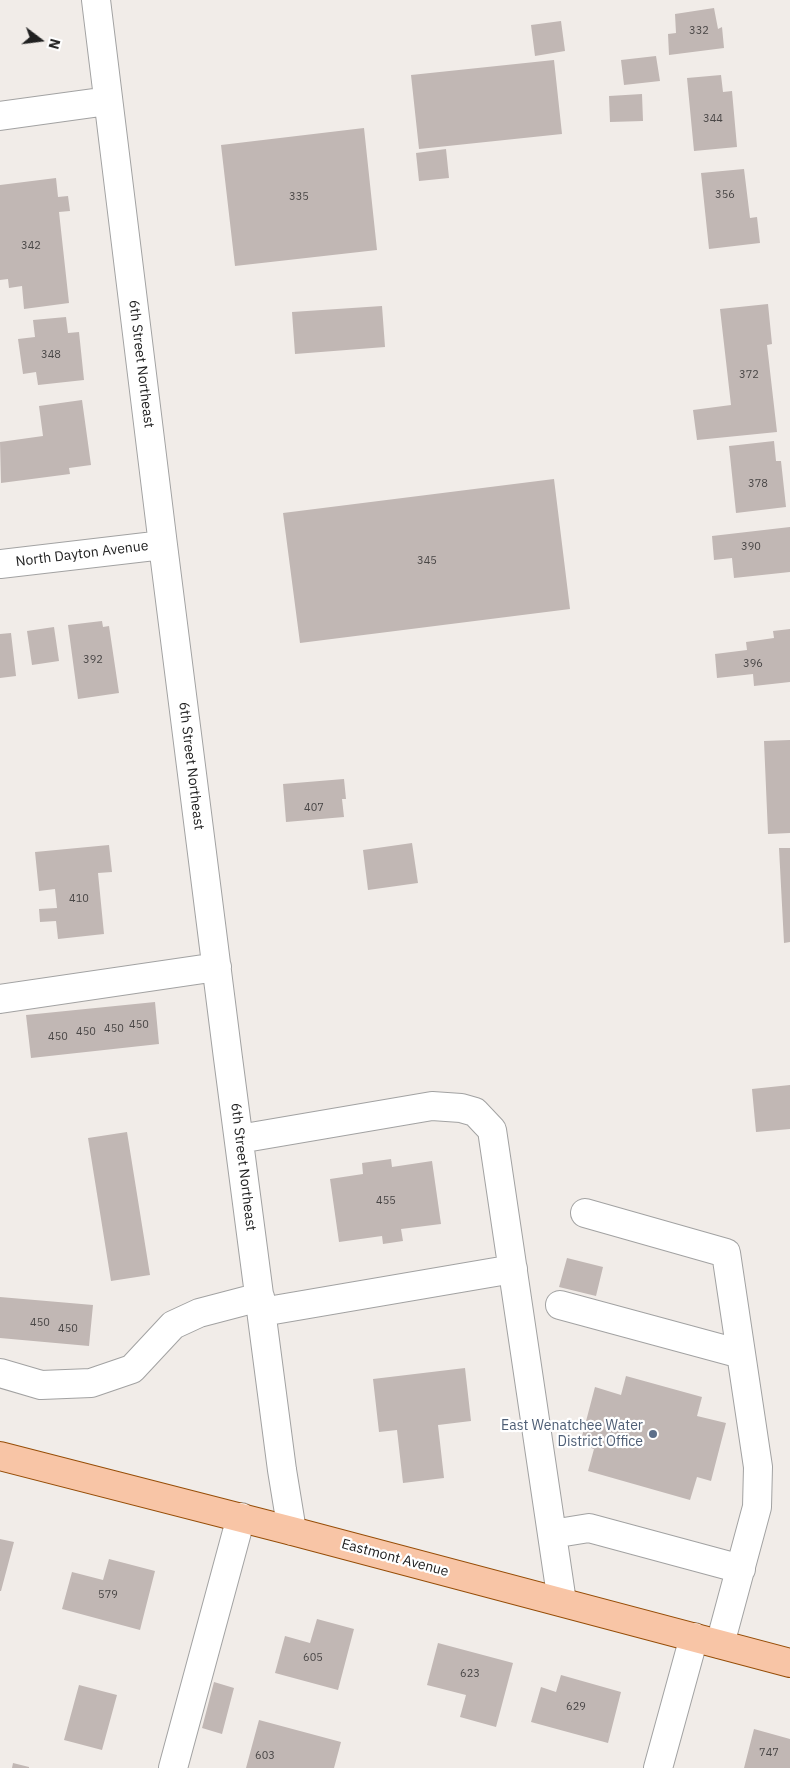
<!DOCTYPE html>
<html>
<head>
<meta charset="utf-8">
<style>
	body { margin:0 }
	#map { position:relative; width:790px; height:1768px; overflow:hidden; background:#f1ece8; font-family:"IBM Plex Sans",sans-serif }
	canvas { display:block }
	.north { position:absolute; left:15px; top:15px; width:50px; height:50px; -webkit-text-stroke:4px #fff; paint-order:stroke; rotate:105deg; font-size:14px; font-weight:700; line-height:20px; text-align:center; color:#212121 }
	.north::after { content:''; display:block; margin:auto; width:18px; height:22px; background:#212121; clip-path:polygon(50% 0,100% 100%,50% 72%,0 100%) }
</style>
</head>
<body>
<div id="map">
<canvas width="790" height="1768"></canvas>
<div class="north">N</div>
</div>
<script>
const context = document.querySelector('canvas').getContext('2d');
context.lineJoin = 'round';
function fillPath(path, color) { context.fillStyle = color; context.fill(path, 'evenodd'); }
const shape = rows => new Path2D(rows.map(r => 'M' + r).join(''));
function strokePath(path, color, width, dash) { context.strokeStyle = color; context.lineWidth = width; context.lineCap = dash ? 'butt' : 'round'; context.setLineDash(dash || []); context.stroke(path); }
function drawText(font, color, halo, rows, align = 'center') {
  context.font = font + ' "IBM Plex Sans",sans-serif'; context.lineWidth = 4.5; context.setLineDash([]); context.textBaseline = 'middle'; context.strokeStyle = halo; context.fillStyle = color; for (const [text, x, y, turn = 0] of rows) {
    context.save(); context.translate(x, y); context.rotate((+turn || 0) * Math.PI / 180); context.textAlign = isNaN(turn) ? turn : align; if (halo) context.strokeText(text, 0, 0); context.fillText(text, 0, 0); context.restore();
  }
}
const building = shape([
	[714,8,718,29,722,27,724,48,669,55,668,34,676,33,675,14],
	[561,21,565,51,535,56,531,25],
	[656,56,660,81,624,85,621,60],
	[554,60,562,134,419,149,411,75],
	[721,75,723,92,732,91,737,147,694,151,687,78],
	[642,94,643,121,610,122,609,96],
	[364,128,377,250,235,266,221,145],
	[446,149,449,178,419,181,416,153],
	[744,169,750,218,757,217,760,243,709,249,701,173],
	[56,178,58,197,68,196,70,211,59,212,69,303,24,309,22,286,9,288,8,279,0,280,0,185],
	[768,304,772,344,767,345,777,432,697,440,693,410,731,405,720,309],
	[382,306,385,347,295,354,292,312],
	[66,317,68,333,79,332,84,380,38,385,36,372,23,374,18,339,35,337,33,320],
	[82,400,91,465,69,468,70,474,1,483,0,442,43,436,39,406],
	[774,441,776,461,781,461,786,507,736,513,729,446],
	[554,479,570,609,300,643,283,513],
	[790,527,790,572,734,578,732,558,714,560,712,536],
	[102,621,103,627,109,626,119,693,78,699,68,625],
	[54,627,59,661,32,665,27,631],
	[790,629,790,682,754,686,753,674,717,678,715,654,747,650,746,642,774,638,773,631],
	[11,633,16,676,0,678,0,634],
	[790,740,790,833,768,834,764,741],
	[344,779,346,799,342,799,344,817,286,822,283,784],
	[412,843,418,883,368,890,363,850],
	[109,845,112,872,98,873,104,934,58,939,56,921,40,922,39,909,57,908,55,889,39,891,35,852],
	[779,848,790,848,790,942,784,943],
	[155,1002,159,1044,31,1058,26,1015],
	[790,1085,790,1129,756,1132,752,1089],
	[127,1132,150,1275,111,1281,88,1138],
	[391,1159,392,1167,432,1161,441,1224,401,1229,403,1241,383,1244,382,1236,339,1242,330,1179,363,1174,362,1163],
	[567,1258,603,1267,596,1296,559,1287],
	[0,1297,93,1305,89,1346,0,1338],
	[465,1368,471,1421,438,1425,444,1478,403,1483,397,1430,379,1432,373,1379],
	[626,1376,702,1397,697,1416,726,1423,711,1481,697,1477,690,1500,588,1471,594,1449,580,1444,595,1387,621,1395],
	[0,1539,14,1542,1,1591,0,1591],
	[109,1559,155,1571,140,1630,62,1609,72,1572,103,1580],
	[317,1619,354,1629,338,1690,275,1673,285,1636,310,1643],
	[438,1643,513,1663,496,1727,460,1717,466,1695,427,1685],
	[561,1675,621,1692,608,1743,531,1722,541,1687,556,1692],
	[214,1682,234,1688,222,1734,202,1728],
	[79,1685,117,1695,102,1750,64,1740],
	[259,1720,341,1742,334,1768,246,1768],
	[754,1729,790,1739,790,1768,744,1768],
	[13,1763,29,1767,29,1768,12,1768]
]);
const minor = shape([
	[96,0,163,545,228,1058,282,1470,292,1531],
	[0,116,108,101],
	[0,564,163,545],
	[0,999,217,967],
	[239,1139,432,1106,461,1108,475,1112,492,1130,562,1602],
	[585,1213,726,1253,758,1467,757,1507,720,1644],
	[560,1305,741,1354],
	[262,1312,513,1269],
	[0,1373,41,1385,91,1383,132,1369,173,1325,199,1313,260,1297],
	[552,1534,589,1528,741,1569],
	[173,1768,241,1517],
	[658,1768,694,1637]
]);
const major = shape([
	[0,1456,292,1531,790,1663]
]);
const markers = [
	[653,1434,5,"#5c6f8a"]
];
const numberNames = [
	["332",699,31],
	["344",713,119],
	["356",725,195],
	["335",299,197],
	["342",31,246],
	["348",51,355],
	["372",749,375],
	["378",758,484],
	["390",751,547],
	["345",427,561],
	["392",93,660],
	["396",753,664],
	["407",314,808],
	["410",79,899],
	["450",139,1025],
	["450",114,1029],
	["450",86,1032],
	["450",58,1037],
	["455",386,1201],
	["450",40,1323],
	["450",68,1329],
	["579",108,1595],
	["605",313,1658],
	["623",470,1674],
	["629",576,1707],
	["747",769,1753],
	["603",265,1756]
];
const streetNames = [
	["6th Street Northeast",141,364,83],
	["North Dayton Avenue",82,554,-7],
	["6th Street Northeast",191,766,83],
	["6th Street Northeast",243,1167,83],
	["Eastmont Avenue",395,1558,15]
];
const serviceNames = [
	["East Wenatchee Water",643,1426],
	["District Office",643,1442]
];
fillPath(building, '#c1b7b4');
strokePath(minor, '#a2a2a2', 30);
strokePath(major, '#964d07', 30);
strokePath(minor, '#fff', 28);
strokePath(major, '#f8c5a6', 28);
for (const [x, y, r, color] of markers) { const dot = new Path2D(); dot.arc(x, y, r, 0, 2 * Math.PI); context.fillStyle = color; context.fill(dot); strokePath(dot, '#fff', 2); }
drawText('11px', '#494646', null, numberNames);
drawText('14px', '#212121', '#fff', streetNames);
drawText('14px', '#4e5e75', '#fff', serviceNames, 'right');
</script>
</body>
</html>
